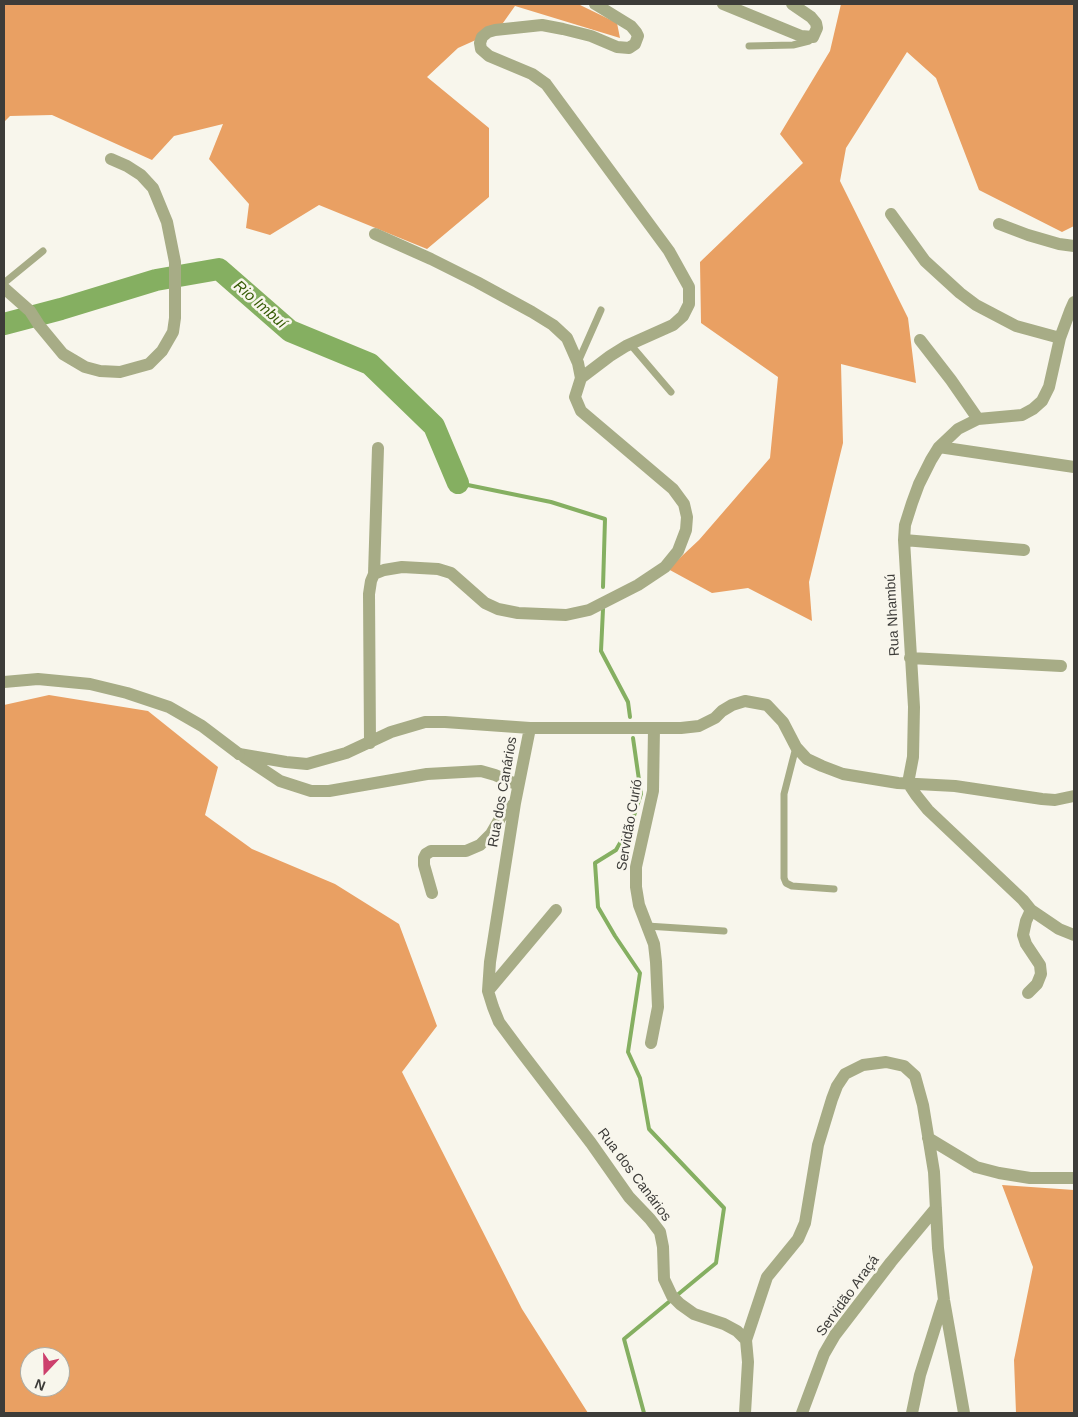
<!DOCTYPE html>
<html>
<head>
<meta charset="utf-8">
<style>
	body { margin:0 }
	#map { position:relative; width:1078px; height:1417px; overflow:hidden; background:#f8f6ec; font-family:Helvetica,sans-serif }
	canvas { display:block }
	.frame { position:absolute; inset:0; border:5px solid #3d3c39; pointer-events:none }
	.north { position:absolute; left:20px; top:1347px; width:50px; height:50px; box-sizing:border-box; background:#f8f6ec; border:1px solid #adaca4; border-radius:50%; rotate:201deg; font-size:14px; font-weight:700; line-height:20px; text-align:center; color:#3d3c39 }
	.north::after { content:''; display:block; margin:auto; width:18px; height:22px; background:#cd406d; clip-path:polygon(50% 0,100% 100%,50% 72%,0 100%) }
</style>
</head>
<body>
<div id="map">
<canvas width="1078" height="1417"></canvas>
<div class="frame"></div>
<div class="north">N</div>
</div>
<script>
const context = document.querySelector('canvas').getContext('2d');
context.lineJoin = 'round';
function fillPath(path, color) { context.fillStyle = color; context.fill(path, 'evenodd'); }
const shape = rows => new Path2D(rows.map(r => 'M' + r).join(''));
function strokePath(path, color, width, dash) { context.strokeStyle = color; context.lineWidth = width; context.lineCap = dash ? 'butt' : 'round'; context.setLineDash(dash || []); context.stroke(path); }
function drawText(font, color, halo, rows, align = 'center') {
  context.font = font + ' Helvetica,sans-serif'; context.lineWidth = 5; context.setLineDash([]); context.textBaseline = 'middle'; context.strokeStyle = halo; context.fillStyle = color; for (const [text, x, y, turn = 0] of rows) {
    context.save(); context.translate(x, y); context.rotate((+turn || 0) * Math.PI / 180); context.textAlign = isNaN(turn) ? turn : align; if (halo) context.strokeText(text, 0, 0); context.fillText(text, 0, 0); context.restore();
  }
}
const forest = shape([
	[4,4,578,4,617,23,620,38,515,6,498,30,458,48,427,77,489,128,489,197,427,249,319,205,270,235,246,228,249,204,209,159,223,124,174,136,152,160,52,115,10,116,4,122],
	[841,4,1074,4,1074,226,1062,232,979,190,936,78,907,52,846,148,840,181,908,318,916,383,841,364,843,443,809,582,812,621,748,588,712,593,668,569,699,540,770,458,778,377,701,323,700,262,803,163,780,134,830,51],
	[49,695,148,711,218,767,205,815,252,849,335,884,399,924,437,1026,402,1072,522,1309,588,1413,4,1413,4,705],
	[30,1357,60,1357,60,1387,30,1387],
	[1002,1185,1074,1190,1074,1413,1016,1413,1014,1360,1033,1267]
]);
const stream = shape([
	[458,483,551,502,605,519,603,587],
	[603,609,601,651,628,702,630,717],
	[633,738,641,794,632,822,616,850,595,863,598,907,615,936,640,973,628,1052,640,1078,649,1129,724,1208,716,1263,624,1339,644,1413]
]);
const river = shape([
	[4,324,61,309,156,280,219,269,290,331,370,364,434,426,458,483]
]);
const service = shape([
	[749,46,793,45,809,41,811,39],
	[4,283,43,251],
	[630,344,671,392],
	[578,362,601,310],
	[796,747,784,794,784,878,786,883,792,886,834,889],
	[647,926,724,931]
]);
const minor = shape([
	[723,4,801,36,813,37,817,28,816,23,811,17,792,4],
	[891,214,925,261,960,293,976,305,1016,326,1060,338],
	[999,224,1028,235,1059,244,1074,246],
	[375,234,431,259,477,282,532,312,553,325,567,338,578,363,581,378],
	[4,288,30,311,39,325,63,354,85,367,100,371,120,372,149,364,162,351,173,332,175,318,175,262,167,222,153,188,141,175,127,166,111,159],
	[1074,302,1070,311,1060,338,1049,387,1042,401,1033,409,1022,415,978,419,958,429,939,447,931,460,919,484,912,503,905,525,904,540,914,707,913,757,908,783,916,795,928,810,1023,900,1031,910,1059,929,1074,935],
	[920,340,951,380,978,419],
	[939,447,1074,467],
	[904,540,1024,550],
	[374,574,378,448],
	[910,658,1061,666],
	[530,728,515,803,490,962,488,991,493,1007,499,1022,519,1049,591,1143,629,1197,650,1219,660,1232,663,1247,664,1279,672,1296,680,1304,694,1314,724,1324,737,1331,746,1340],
	[370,743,369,594,371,581,374,574,384,570,402,567,438,569,451,573,485,603,498,609,518,613,566,615,589,610,638,585,665,567,678,551,686,530,687,517,684,504,673,489,581,411,575,397,581,378,610,356,626,346,673,325,683,316,689,304,689,287,669,251,546,84,532,74,489,56,481,49,480,43,482,37,488,32,495,30,542,25,563,29,591,36,617,47,629,48,635,44,638,36,636,32,631,26,595,4],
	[239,754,286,762,307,764,346,753,391,732,425,722,445,722,530,728,681,728,699,726,715,718,722,711,732,705,745,701,767,705,783,722,796,747,807,759,822,766,843,774,898,783,955,786,1042,799,1055,800,1074,796],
	[244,757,280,781,311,791,329,791,427,774,481,771,495,775,518,785],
	[432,893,424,865,424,858,426,854,431,851,466,851,480,845,491,834,502,815,515,803],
	[488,991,556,910],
	[1028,993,1037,984,1041,974,1040,965,1026,944,1023,935,1026,921,1031,910],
	[651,1043,658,1007,656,962,654,944,639,905,636,887,636,867,653,791,654,728],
	[928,1138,976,1167,999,1173,1030,1178,1074,1178],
	[745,1413,748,1362,746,1340,767,1277,798,1239,805,1223,818,1145,832,1099,837,1086,845,1074,863,1065,886,1062,904,1066,915,1076,923,1105,934,1172,938,1248,944,1300,964,1413],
	[802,1413,824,1354,835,1335,891,1262,936,1208],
	[912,1413,920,1375,943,1302]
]);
const tertiary = shape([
	[4,682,38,679,90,684,127,693,169,707,202,726,239,754]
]);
const streetNames = [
	["Rua Nhambú",893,615,-93],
	["Rua dos Canários",503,792,-80],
	["Servidão Curió",630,825,-80],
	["Rua dos Canários",634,1175,53],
	["Servidão Araçá",848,1296,-54]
];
const waterNames = [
	["Rio Imbuí",260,305,41]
];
fillPath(forest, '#e9a063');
strokePath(stream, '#85af61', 4);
strokePath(river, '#85af61', 22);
strokePath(service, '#a7ac86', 7);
strokePath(minor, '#a7ac86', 12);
strokePath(tertiary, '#a7ac86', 12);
drawText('14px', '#3d3c39', '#f8f6ec', streetNames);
drawText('italic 15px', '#365c05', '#f8f6ec', waterNames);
</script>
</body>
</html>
